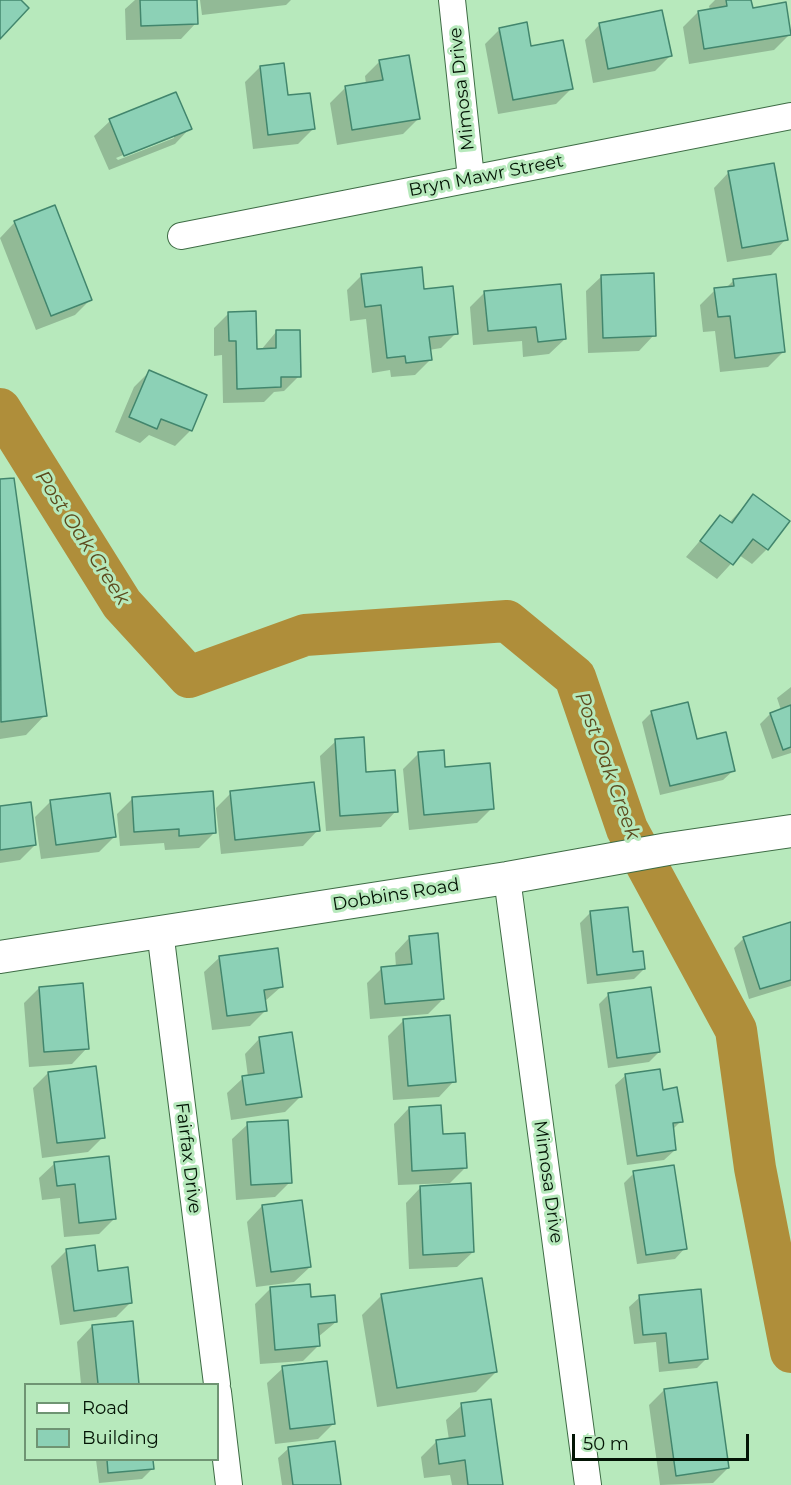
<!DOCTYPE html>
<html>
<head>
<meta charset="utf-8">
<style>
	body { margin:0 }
	#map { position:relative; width:791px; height:1485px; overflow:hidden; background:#b7e9bc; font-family:Montserrat,sans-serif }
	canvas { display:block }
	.legend { position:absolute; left:24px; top:1383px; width:195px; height:78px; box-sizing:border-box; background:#b7e9bc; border:2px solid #6f9473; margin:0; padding:8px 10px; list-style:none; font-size:18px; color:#031405 }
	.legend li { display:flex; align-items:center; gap:12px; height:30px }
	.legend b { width:30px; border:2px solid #6f9473 }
	.scale { position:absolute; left:572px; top:1434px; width:177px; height:27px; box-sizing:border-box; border:3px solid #031405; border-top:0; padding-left:8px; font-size:18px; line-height:21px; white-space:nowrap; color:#031405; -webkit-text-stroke:4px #b7e9bc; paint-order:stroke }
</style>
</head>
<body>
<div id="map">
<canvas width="791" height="1485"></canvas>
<ul class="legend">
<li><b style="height:8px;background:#fff"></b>Road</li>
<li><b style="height:16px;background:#8cd1b6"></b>Building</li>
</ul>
<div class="scale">50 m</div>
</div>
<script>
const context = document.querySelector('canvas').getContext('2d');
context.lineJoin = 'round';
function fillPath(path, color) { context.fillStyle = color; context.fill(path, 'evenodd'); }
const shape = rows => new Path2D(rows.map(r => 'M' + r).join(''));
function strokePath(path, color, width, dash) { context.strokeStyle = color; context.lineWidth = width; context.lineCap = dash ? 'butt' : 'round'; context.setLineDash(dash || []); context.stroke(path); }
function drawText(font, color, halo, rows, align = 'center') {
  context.font = font + ' Montserrat,sans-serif'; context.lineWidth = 6; context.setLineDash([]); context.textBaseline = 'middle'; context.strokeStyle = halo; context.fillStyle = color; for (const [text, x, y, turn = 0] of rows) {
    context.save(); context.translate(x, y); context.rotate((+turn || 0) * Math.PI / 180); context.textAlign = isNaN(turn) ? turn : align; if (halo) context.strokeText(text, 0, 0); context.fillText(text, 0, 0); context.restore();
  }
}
const shadow = shape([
	[135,0,196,0,196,23,181,39,126,40,125,9],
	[200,0,291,0,286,5,202,15],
	[715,0,750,0,751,9,789,35,774,50,689,64,683,27,698,12,710,10,709,6],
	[600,24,670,56,655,71,593,83,585,40],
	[500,29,529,47,571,89,556,104,498,114,485,44],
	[380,61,418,119,403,134,337,145,330,103,345,88,366,84,365,76],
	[260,67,313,129,298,144,253,149,245,82],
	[176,94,190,128,175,144,109,170,94,136,110,121],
	[174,134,174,138,118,160,116,158],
	[729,172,786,239,771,255,727,262,714,188],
	[15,222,91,299,75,315,36,330,0,238],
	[362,275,423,291,456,333,441,348,429,350,430,360,415,375,391,377,390,370,372,373,366,319,350,321,347,290],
	[602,276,654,335,639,351,588,353,586,291],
	[734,280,783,352,768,367,720,372,715,331,703,332,700,305,715,290,726,288],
	[485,292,565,339,549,354,523,357,522,341,473,345,470,307],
	[229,313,256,350,261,350,276,332,299,376,284,391,274,392,264,402,223,403,222,355,214,356,214,328],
	[149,372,191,430,175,446,149,435,140,443,115,432,134,387],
	[12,479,45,715,26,735,0,739,0,481],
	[753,496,767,549,752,564,739,555,717,579,686,557,721,516,729,523],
	[791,687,791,753,772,759,760,724,770,714,781,710,777,698],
	[652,712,696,741,734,770,723,780,660,795,642,722],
	[336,741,396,811,381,827,326,831,320,756],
	[418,754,444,769,492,808,477,823,409,830,403,769],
	[231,793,318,830,303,846,221,854,216,808],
	[132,799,214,833,199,848,165,850,164,843,120,846,117,814],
	[50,802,114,837,99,852,41,859,35,817],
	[0,807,35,845,20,860,0,863],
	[590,913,644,969,634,979,587,984,580,923],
	[791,924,791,986,749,999,734,948,744,938],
	[410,937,443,999,428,1014,370,1019,367,983,382,968,396,967,395,953],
	[220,957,282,986,264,1002,266,1010,250,1026,212,1030,204,972],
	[39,988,87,1048,72,1064,29,1067,24,1003],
	[609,994,659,1052,649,1062,608,1068,599,1004],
	[403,1021,454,1081,439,1097,393,1100,388,1036],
	[260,1038,300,1097,285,1112,231,1120,227,1093,243,1078,248,1077,245,1054],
	[48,1073,103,1137,88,1152,42,1158,33,1088],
	[626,1075,662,1091,681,1121,672,1130,675,1150,664,1160,627,1165,615,1085],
	[409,1108,442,1136,466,1167,450,1183,398,1185,394,1124],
	[248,1124,290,1182,275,1197,236,1200,232,1139],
	[55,1163,114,1219,99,1234,64,1237,60,1198,42,1200,39,1178],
	[634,1173,685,1248,675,1259,637,1264,624,1183],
	[421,1187,473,1252,457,1267,409,1269,406,1203],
	[262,1206,310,1267,294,1282,256,1287,247,1222],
	[67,1250,131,1302,116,1317,60,1325,51,1266],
	[270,1289,309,1299,336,1322,318,1337,319,1345,303,1361,260,1364,255,1304],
	[382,1295,496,1372,476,1392,377,1407,362,1315],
	[640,1297,707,1358,697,1368,659,1372,656,1342,634,1344,629,1307],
	[92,1326,138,1383,136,1384,81,1384,77,1342],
	[283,1368,333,1424,318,1439,275,1444,267,1383],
	[664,1390,728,1468,713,1483,660,1485,649,1405],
	[462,1405,502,1485,452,1485,450,1475,424,1478,421,1457,436,1442,449,1440,446,1420],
	[289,1448,339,1485,282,1485,278,1458],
	[96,1460,151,1460,152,1469,142,1479,99,1483]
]);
const river = shape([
	[0,409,122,604,189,677,305,635,507,621,575,677,627,829,736,1030,755,1168,791,1352]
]);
const building = shape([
	[0,0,21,0,29,8,0,39,0,0],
	[140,0,197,0,198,24,141,26,140,0],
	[726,0,751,0,753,8,786,2,791,35,704,49,698,11,727,6,726,0],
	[662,10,672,56,608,69,599,23,662,10],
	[527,22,531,46,563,40,573,89,513,100,499,28,527,22],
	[409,55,420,119,352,130,345,86,383,80,379,60,409,55],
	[284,63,288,95,310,93,315,129,268,135,260,66,284,63],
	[176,92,192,129,124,156,109,119,176,92],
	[774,163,788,240,742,248,728,171,774,163],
	[55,205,92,300,51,316,14,221,55,205],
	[422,267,424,289,453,286,458,334,429,337,432,360,406,363,405,356,387,358,381,305,365,307,361,274,422,267],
	[654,273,656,336,603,338,601,275,654,273],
	[776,274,785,352,735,358,730,316,718,317,714,288,734,286,733,279,776,274],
	[561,284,566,339,538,342,536,327,488,331,484,291,561,284],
	[256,311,257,349,276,348,276,330,300,330,301,377,281,377,281,387,237,389,236,341,229,341,228,312,256,311],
	[149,370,207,395,192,431,161,419,157,429,129,417,149,370],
	[14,478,47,716,1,722,0,479,14,478],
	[753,494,790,521,768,550,753,539,733,565,700,541,720,515,732,523,753,494],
	[688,702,697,739,726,732,735,771,670,786,651,711,688,702],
	[791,705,791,747,783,750,770,713,791,705],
	[364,737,366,772,395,770,398,812,340,816,335,739,364,737],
	[444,750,445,767,490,763,494,809,424,815,418,752,444,750],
	[314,782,320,831,235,840,230,791,314,782],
	[213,791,216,833,179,836,179,829,134,832,132,797,213,791],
	[110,793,116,837,56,845,50,800,110,793],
	[31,802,36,845,0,850,0,806,31,802],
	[628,907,633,952,643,951,645,969,597,975,590,911,628,907],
	[791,922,791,980,760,989,743,937,791,922],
	[438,933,444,999,385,1004,381,967,412,964,409,936,438,933],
	[278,948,283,987,264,990,267,1011,227,1016,219,956,278,948],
	[83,983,89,1049,44,1052,39,987,83,983],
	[651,987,660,1052,617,1058,608,993,651,987],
	[450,1015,456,1082,408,1086,403,1019,450,1015],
	[292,1032,302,1097,246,1105,242,1076,264,1073,259,1037,292,1032],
	[96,1066,105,1138,57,1143,48,1072,96,1066],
	[660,1069,663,1090,677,1087,683,1122,673,1123,676,1150,637,1156,625,1074,660,1069],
	[441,1105,443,1134,465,1133,467,1168,412,1171,409,1107,441,1105],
	[288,1120,292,1183,251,1185,247,1122,288,1120],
	[109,1156,116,1219,79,1223,75,1184,57,1186,54,1162,109,1156],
	[674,1165,687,1249,646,1255,633,1171,674,1165],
	[471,1183,474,1252,423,1255,420,1186,471,1183],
	[302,1200,311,1267,271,1272,262,1205,302,1200],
	[95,1245,98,1271,128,1267,132,1303,74,1311,66,1249,95,1245],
	[482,1278,497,1372,397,1388,381,1294,482,1278],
	[310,1284,311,1297,335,1295,337,1322,318,1324,320,1346,275,1350,270,1287,310,1284],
	[701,1289,708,1359,669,1363,666,1333,643,1335,639,1295,701,1289],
	[133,1321,139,1384,98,1384,92,1325,133,1321],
	[327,1361,335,1424,290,1429,282,1366,327,1361],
	[717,1382,729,1468,676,1476,664,1389,717,1382],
	[491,1399,503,1485,468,1485,465,1460,439,1464,436,1440,465,1436,461,1403,491,1399],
	[335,1441,341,1485,293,1485,288,1447,335,1441],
	[107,1460,153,1460,154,1469,108,1473,107,1460]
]);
const minor = shape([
	[452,0,471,178],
	[181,236,791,116],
	[507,878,588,1485],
	[160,931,217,1384],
	[218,1392,229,1485]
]);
const tertiary = shape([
	[0,957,507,878,668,849,791,831]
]);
const streetNames = [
	["Mimosa Drive",462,89,-96],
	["Bryn Mawr Street",486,176,-11],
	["Dobbins Road",396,895,-9],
	["Fairfax Drive",188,1158,83],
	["Mimosa Drive",548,1182,82]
];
const waterNames = [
	["Post Oak Creek",82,538,57],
	["Post Oak Creek",607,766,70]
];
fillPath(shadow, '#0003');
strokePath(river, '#af8e3a', 42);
fillPath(building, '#8cd1b6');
strokePath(building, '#42866d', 1.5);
strokePath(minor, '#3e6c45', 28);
strokePath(tertiary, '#3e6c45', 34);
strokePath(minor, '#fff', 26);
strokePath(tertiary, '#fff', 32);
drawText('18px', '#031405', '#b7e9bc', streetNames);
drawText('italic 20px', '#5c4a1d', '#b7e9bc', waterNames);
</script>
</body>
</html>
